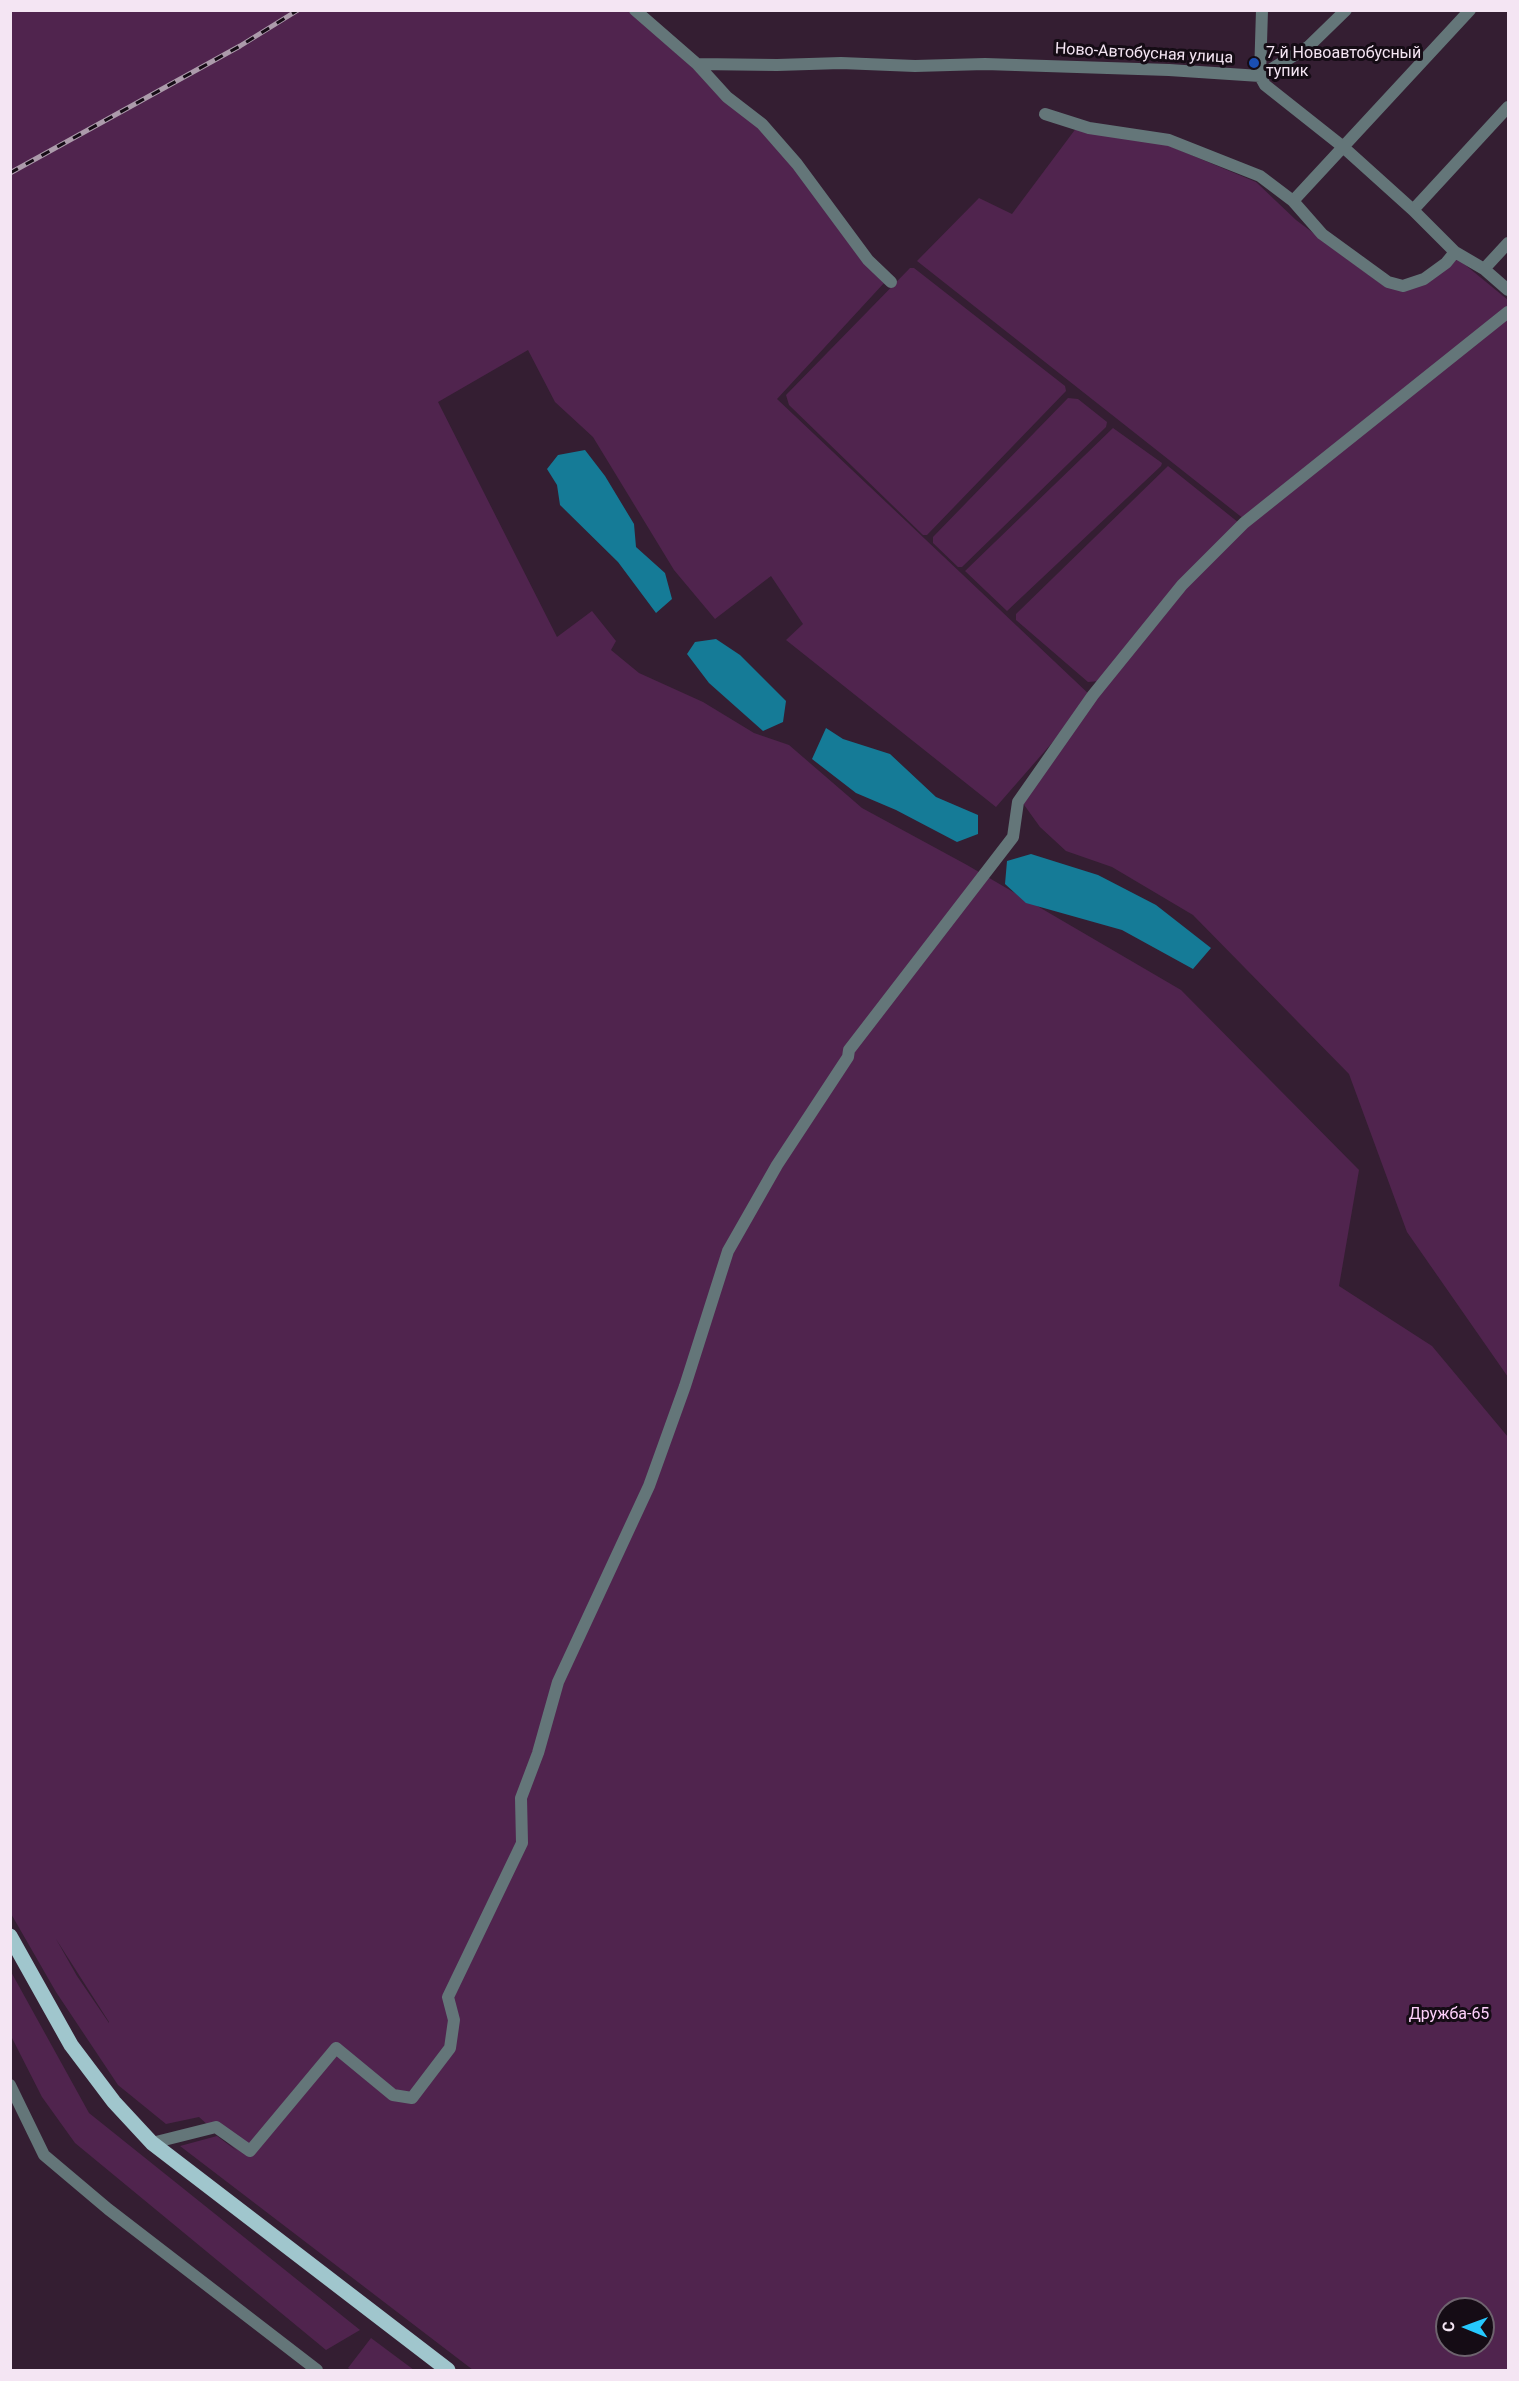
<!DOCTYPE html>
<html>
<head>
<meta charset="utf-8">
<style>
	body { margin:0 }
	#map { position:relative; width:1519px; height:2381px; overflow:hidden; background:#341e32; font-family:Roboto,sans-serif }
	canvas { display:block }
	.frame { position:absolute; inset:0; border:12px solid #f4e5f3; pointer-events:none }
	.north { position:absolute; left:1435px; top:2297px; width:60px; height:60px; box-sizing:border-box; background:#150c15; border:2px solid #6e636e; border-radius:50%; rotate:271deg; font-size:16px; font-weight:700; line-height:24px; text-align:center; color:#f4e5f3 }
	.north::after { content:''; display:block; margin:auto; width:21px; height:27px; background:#26c9fe; clip-path:polygon(50% 0,100% 100%,50% 72%,0 100%) }
</style>
</head>
<body>
<div id="map">
<canvas width="1519" height="2381"></canvas>
<div class="frame"></div>
<div class="north">С</div>
</div>
<script>
const context = document.querySelector('canvas').getContext('2d');
context.lineJoin = 'round';
function fillPath(path, color) { context.fillStyle = color; context.fill(path, 'evenodd'); }
const shape = rows => new Path2D(rows.map(r => 'M' + r).join(''));
function strokePath(path, color, width, dash) { context.strokeStyle = color; context.lineWidth = width; context.lineCap = dash ? 'butt' : 'round'; context.setLineDash(dash || []); context.stroke(path); }
function drawText(font, color, halo, rows, align = 'center') {
  context.font = font + ' Roboto,sans-serif'; context.lineWidth = 6; context.setLineDash([]); context.textBaseline = 'middle'; context.strokeStyle = halo; context.fillStyle = color; for (const [text, x, y, turn = 0] of rows) {
    context.save(); context.translate(x, y); context.rotate((+turn || 0) * Math.PI / 180); context.textAlign = isNaN(turn) ? turn : align; if (halo) context.strokeText(text, 0, 0); context.fillText(text, 0, 0); context.restore();
  }
}
const green = shape([
	[10,11,629,11,758,126,795,169,884,283,777,399,1092,697,996,807,786,640,803,624,771,576,715,619,674,570,593,437,555,402,528,350,438,402,557,637,592,611,616,641,611,650,639,673,703,702,754,733,789,745,862,808,967,865,1181,990,1359,1170,1339,1286,1432,1346,1508,1437,1508,2370,473,2370,180,2146,217,2136,237,2151,199,2117,166,2124,118,2085,56,1992,10,1912],
	[56,1939,109,2022,109,2023,77,1976],
	[1447,2309,1483,2309,1483,2345,1447,2345],
	[1077,127,1167,145,1256,182,1296,220,1384,286,1405,291,1458,259,1508,300,1508,1377,1407,1232,1349,1074,1193,915,1112,867,1066,851,1040,827,1022,802,1098,695,1184,586,1249,523,917,261,979,198,1012,214],
	[910,268,914,268,1065,386,1066,391,927,535,923,535,789,405,786,395],
	[1068,398,1078,399,1107,422,1106,427,962,567,958,567,933,543,933,537],
	[1113,428,1162,463,1161,466,1007,611,965,571],
	[1168,466,1239,523,1099,681,1088,682,1016,620,1016,614],
	[10,1970,89,2113,360,2330,326,2350,75,2143,42,2097,11,2036],
	[371,2338,414,2370,351,2370,348,2368]
]);
const water = shape([
	[585,450,605,476,634,524,636,547,665,573,672,599,656,613,618,562,560,505,557,485,547,469,558,455],
	[716,639,740,655,786,701,783,722,763,731,709,683,687,654,695,642],
	[826,728,843,739,890,754,936,797,978,815,978,834,957,842,896,810,856,793,812,759],
	[1031,854,1098,875,1156,905,1211,948,1193,969,1122,930,1026,903,1005,884,1007,861]
]);
const minor = shape([
	[635,10,697,64,727,97,762,124,797,164,868,260,891,282],
	[697,64,777,65,841,63,915,66,985,64,1169,70,1260,76],
	[1260,76,1265,85,1342,146,1413,210,1455,252,1484,269,1508,290],
	[1260,76,1308,47,1346,10],
	[1260,76,1262,10],
	[1045,114,1089,128,1169,140,1260,176,1293,201,1322,234,1388,282,1403,286,1424,279,1446,263,1455,252],
	[1293,201,1470,10],
	[1413,210,1508,107],
	[1484,269,1508,243],
	[10,2085,44,2155,108,2209,317,2370],
	[152,2143,216,2127,250,2151,336,2048,393,2095,412,2098,450,2048,454,2020,448,1997,522,1843,521,1798,538,1753,558,1682,649,1486,685,1386,728,1251,777,1165,848,1057,849,1050,1013,837,1018,802,1093,695,1182,585,1244,523,1508,312]
]);
const major = shape([
	[10,1936,71,2045,114,2102,152,2143,448,2370]
]);
const rail = shape([
	[10,173,240,46,298,10]
]);
const markers = [
	[1254,63,6,"#1a4fb4"]
];
const streetNames = [
	["Ново-Автобусная улица",1144,54,3]
];
const poiNames = [
	["7-й Новоавтобусный",1266,54],
	["тупик",1266,72]
];
const parkNames = [
	["Дружба-65",1449,2015]
];
fillPath(green, '#50244e');
fillPath(water, '#157b97');
strokePath(minor, '#647679', 12);
strokePath(major, '#a0c6cd', 15);
strokePath(rail, '#ac9bab', 5);
strokePath(rail, '#150c15', 3, [9]);
for (const [x, y, r, color] of markers) { const dot = new Path2D(); dot.arc(x, y, r, 0, 2 * Math.PI); context.fillStyle = color; context.fill(dot); strokePath(dot, '#150c15', 2); }
drawText('16px', '#f4e5f3', '#150c15', streetNames);
drawText('16px', '#f4e5f3', '#150c15', poiNames, 'left');
drawText('16px', '#fed0fb', '#150c15', parkNames);
</script>
</body>
</html>
